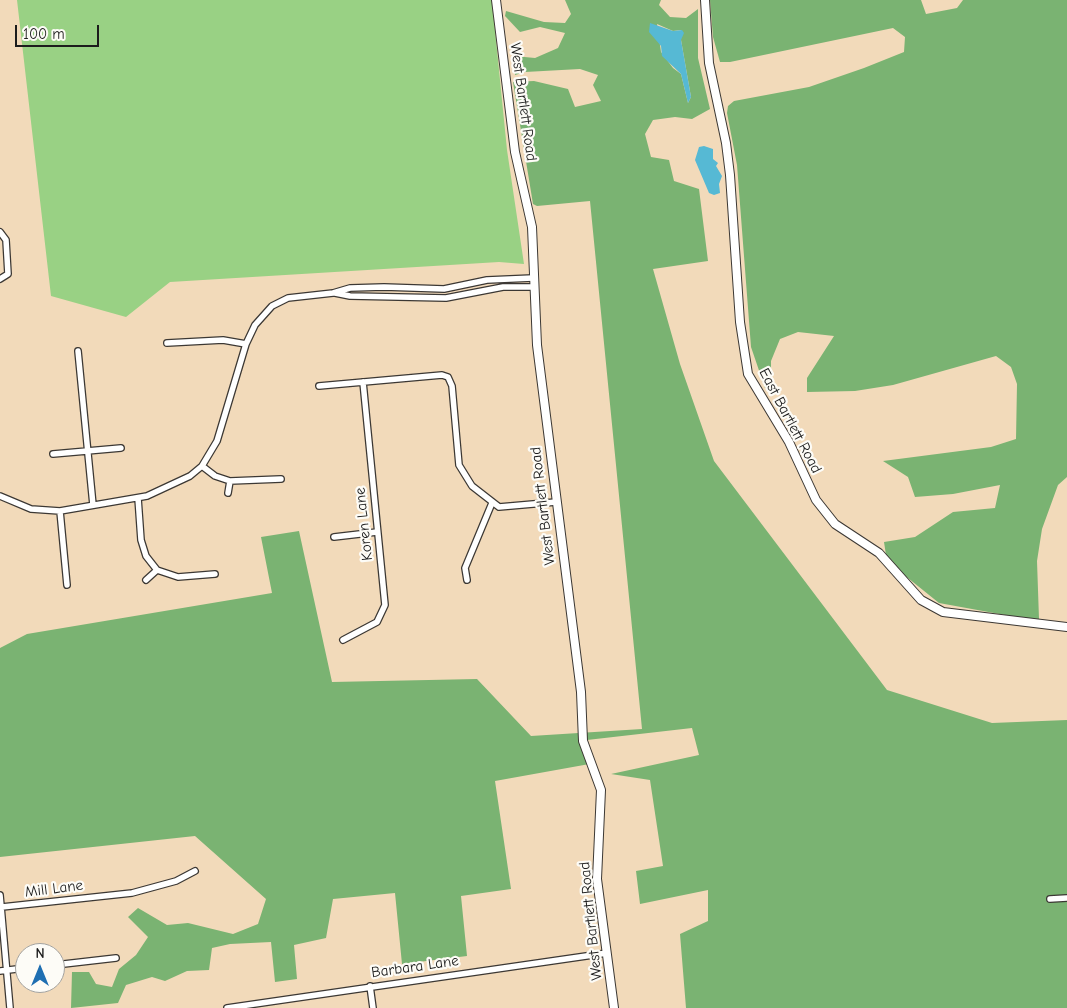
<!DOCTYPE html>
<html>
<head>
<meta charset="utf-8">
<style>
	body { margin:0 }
	#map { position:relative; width:1067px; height:1008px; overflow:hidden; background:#f2daba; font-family:"Comic Neue",sans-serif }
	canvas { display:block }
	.north { position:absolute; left:15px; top:943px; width:50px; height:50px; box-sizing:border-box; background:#fdfcf7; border:1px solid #a3a29f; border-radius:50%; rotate:0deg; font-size:14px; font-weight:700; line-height:20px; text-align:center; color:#1c1c1c }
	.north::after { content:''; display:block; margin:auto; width:18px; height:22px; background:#1f6fb2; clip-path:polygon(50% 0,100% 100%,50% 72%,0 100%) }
	.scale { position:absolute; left:15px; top:25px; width:84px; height:22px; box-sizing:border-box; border:2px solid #1c1c1c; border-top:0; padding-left:6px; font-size:15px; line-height:18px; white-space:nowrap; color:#1c1c1c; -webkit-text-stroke:4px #fdfcf7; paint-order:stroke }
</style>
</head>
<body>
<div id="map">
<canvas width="1067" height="1008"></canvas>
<div class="north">N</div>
<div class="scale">100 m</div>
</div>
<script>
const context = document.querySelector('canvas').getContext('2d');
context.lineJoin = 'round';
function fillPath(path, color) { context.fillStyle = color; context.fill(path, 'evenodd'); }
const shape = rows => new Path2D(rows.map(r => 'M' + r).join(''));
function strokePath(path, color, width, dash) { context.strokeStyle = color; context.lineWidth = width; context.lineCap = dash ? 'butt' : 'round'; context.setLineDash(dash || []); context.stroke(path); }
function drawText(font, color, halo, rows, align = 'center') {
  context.font = font + ' "Comic Neue",sans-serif'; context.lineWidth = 4.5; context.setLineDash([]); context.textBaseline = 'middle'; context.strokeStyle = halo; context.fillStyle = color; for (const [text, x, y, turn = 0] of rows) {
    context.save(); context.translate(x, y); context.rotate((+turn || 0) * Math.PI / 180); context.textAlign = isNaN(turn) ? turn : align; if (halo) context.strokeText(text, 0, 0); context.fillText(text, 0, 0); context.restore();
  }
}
const green = shape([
	[17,0,492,0,507,150,524,264,499,262,170,282,126,317,51,296]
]);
const forest = shape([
	[565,0,661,0,659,5,670,17,686,18,698,9,698,58,710,109,692,119,675,117,653,120,645,134,651,157,669,160,674,181,699,189,708,261,653,269,680,364,714,461,887,690,992,723,1067,720,1067,1008,686,1008,680,934,708,921,708,890,640,904,636,871,663,866,650,780,611,774,699,755,692,728,587,740,595,763,495,781,511,889,461,896,467,956,402,964,395,893,333,899,326,938,294,945,297,979,275,982,271,942,230,944,212,948,209,970,187,971,165,981,152,977,126,985,118,1003,71,1008,72,972,89,972,96,984,112,987,119,969,136,955,148,937,128,917,138,908,167,925,188,923,233,934,258,924,266,899,195,836,0,857,0,648,27,634,272,593,261,537,299,531,332,682,477,679,531,736,642,729,590,201,537,206,533,204,513,82,534,81,568,89,575,107,601,101,593,85,598,75,580,69,525,72,515,75,514,56,535,58,558,48,565,33,540,27,520,32,505,16,506,11,544,22,565,23,571,14],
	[657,24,673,31,681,30,681,40,691,97,688,103,681,74,673,68,661,52],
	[710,0,921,0,926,14,957,8,963,0,1067,0,1067,477,1058,485,1042,529,1037,561,1039,619,1016,617,939,603,898,570,886,555,884,542,915,537,953,512,995,508,1000,485,953,494,915,497,908,477,883,461,991,447,1016,439,1017,384,1011,367,996,356,893,385,855,391,807,392,807,378,834,336,798,332,780,339,771,361,771,384,765,388,751,347,737,165,727,113,728,106,734,101,809,87,864,68,904,52,905,37,893,28,730,62,720,62,713,37]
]);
const water = shape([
	[650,23,673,31,682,30,684,33,681,40,691,97,688,103,681,74,662,56,661,46,649,32],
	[704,146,713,149,713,159,718,163,716,166,722,176,719,184,720,193,714,195,709,193,695,160,699,147]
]);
const street = shape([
	[0,232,6,240,8,274,0,279],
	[335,293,350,296,446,298,503,287,534,287],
	[167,343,223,340,246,344],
	[78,351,93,505],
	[319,386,442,375,448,377,452,386,459,465,472,486,499,507,556,502],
	[53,454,121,448],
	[202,466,215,476,230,481,281,479],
	[228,493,230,481],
	[0,496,31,509,60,511,147,496,190,476,202,466,217,441,246,344,255,325,272,306,288,298,333,293,350,288,384,287,444,289,487,280,533,278],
	[138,498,141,540,146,556,157,570],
	[60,511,67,585],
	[334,537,377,532],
	[146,580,157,570,178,577,215,574],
	[467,580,465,568,492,503],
	[343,640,377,622,385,605,363,382],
	[0,895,10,1008],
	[1050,899,1067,898],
	[2,907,132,893,176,881,195,871],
	[55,965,116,958],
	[0,971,25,968],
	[370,986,373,1008],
	[227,1008,607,953]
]);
const secondary = shape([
	[496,0,515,152,532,227,537,345,581,692,583,741,601,790,597,879,614,1008],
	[705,0,709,63,726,143,730,175,740,322,748,374,789,442,816,500,835,524,879,553,921,600,943,612,1067,627]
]);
const streetNames = [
	["West Bartlett Road",523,102,82],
	["East Bartlett Road",790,421,62],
	["West Bartlett Road",543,506,-97],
	["Koren Lane",364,524,-96],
	["Mill Lane",54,889,-7],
	["West Bartlett Road",591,921,-96],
	["Barbara Lane",415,967,-8]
];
fillPath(green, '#99d184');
fillPath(forest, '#7ab372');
fillPath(water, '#56b9d4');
strokePath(street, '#3c3834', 8);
strokePath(secondary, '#3c3834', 10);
strokePath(street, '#fff', 5.5);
strokePath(secondary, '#fff', 8);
drawText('15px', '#1c1c1c', '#fdfcf7', streetNames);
</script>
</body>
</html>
